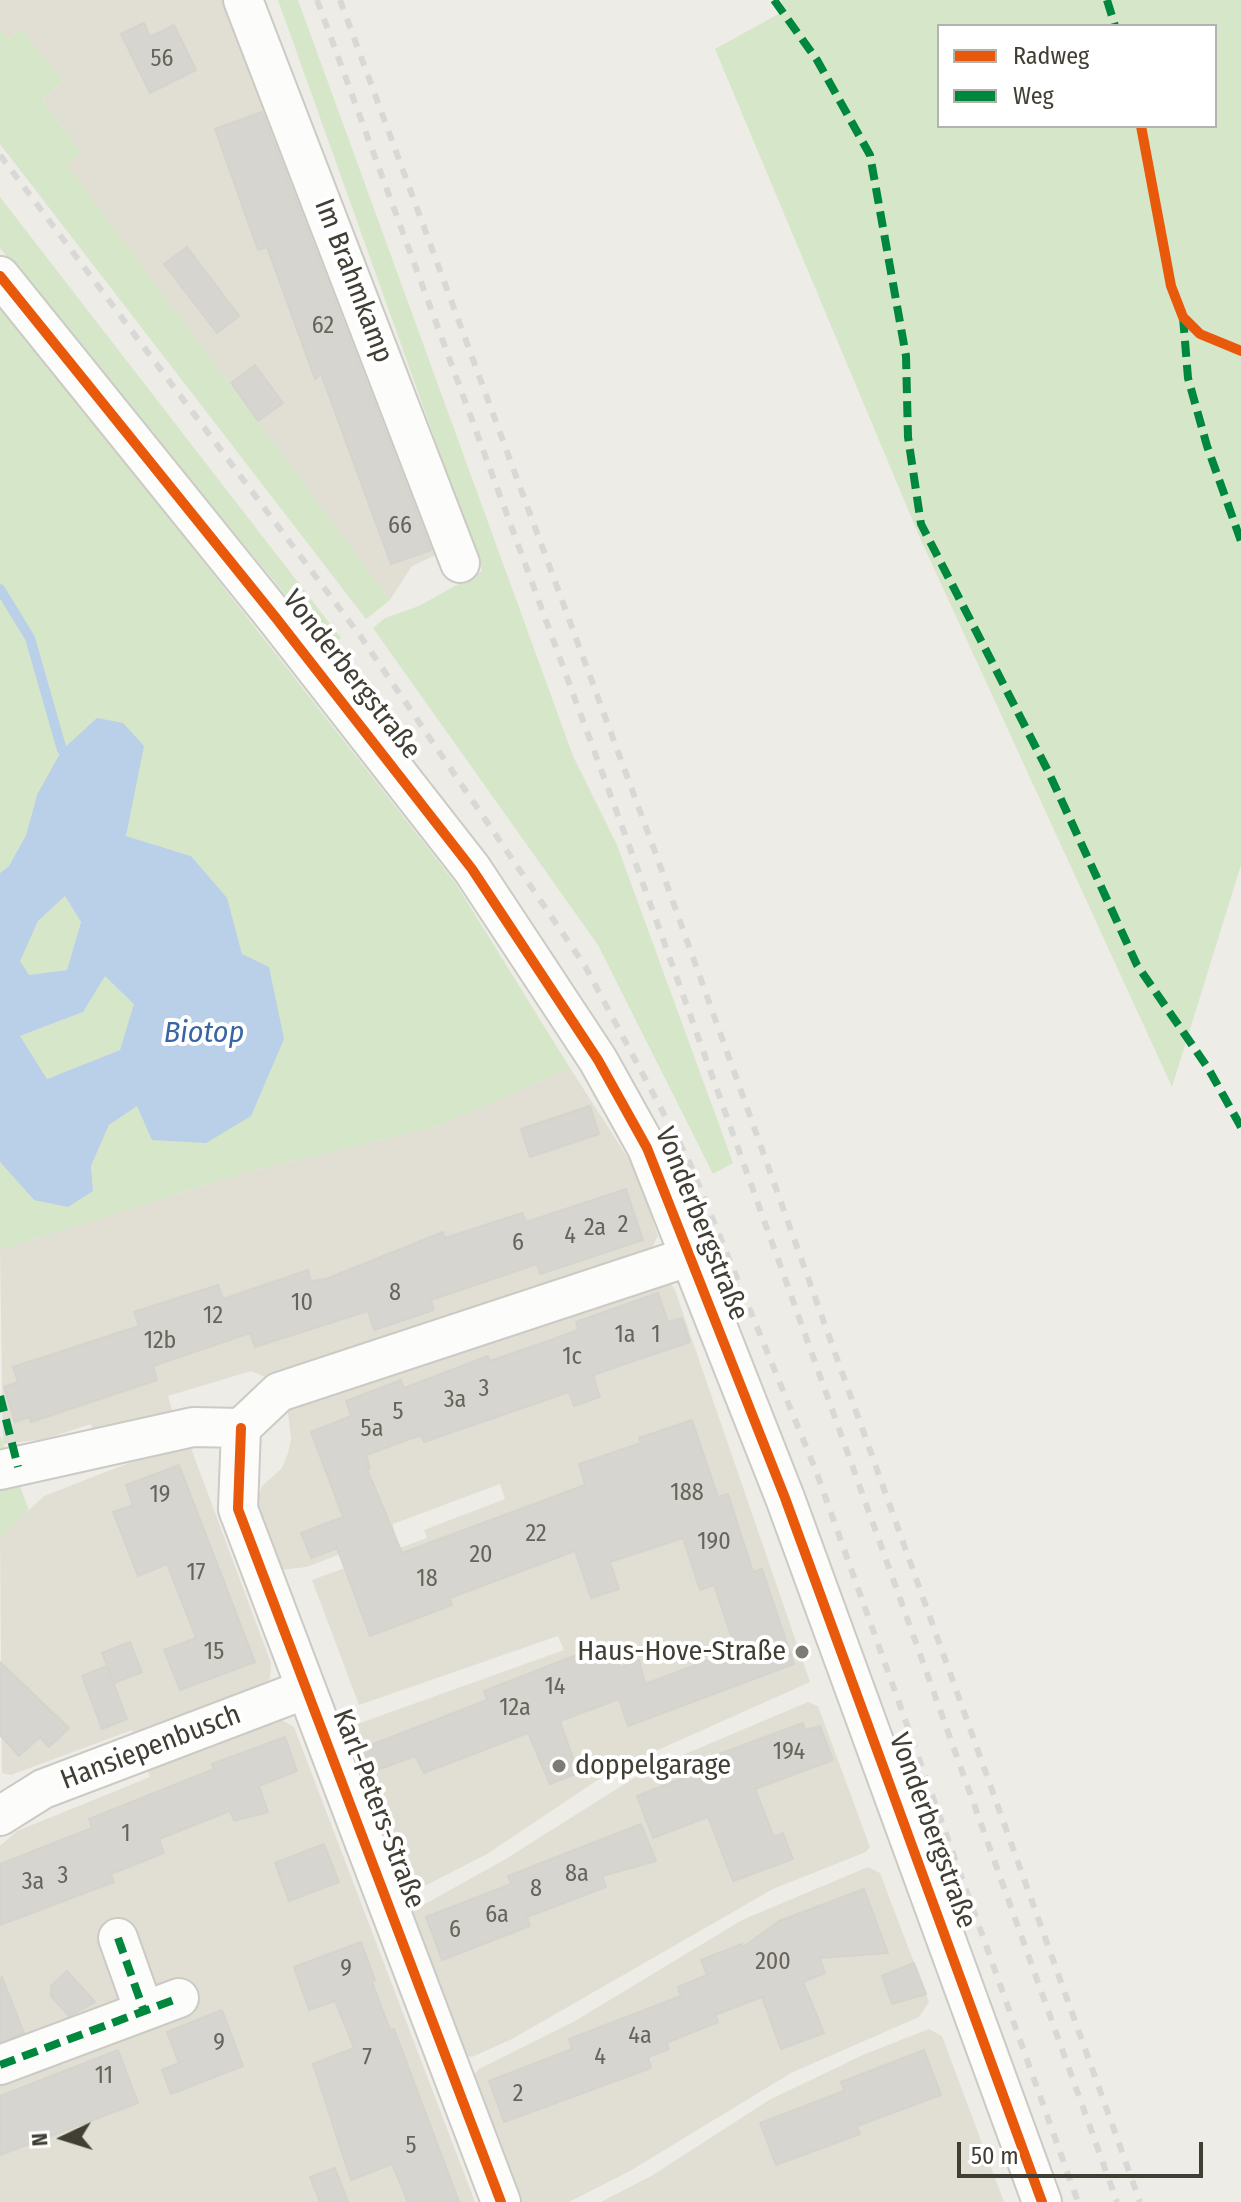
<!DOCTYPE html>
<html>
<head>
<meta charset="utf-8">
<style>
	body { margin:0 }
	#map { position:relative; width:1241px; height:2202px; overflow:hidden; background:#edece7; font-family:"Fira Sans Condensed",sans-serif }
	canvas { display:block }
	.legend { position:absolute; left:937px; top:24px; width:280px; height:104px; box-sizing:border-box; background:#fff; border:2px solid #b3b2ae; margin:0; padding:10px 14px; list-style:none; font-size:24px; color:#413e34 }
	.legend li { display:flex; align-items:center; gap:16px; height:40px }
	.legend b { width:40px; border:2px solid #b3b2ae }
	.north { position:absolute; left:24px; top:2098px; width:80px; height:80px; -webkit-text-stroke:6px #fff; paint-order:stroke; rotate:266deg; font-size:22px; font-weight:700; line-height:32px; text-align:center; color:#413e34 }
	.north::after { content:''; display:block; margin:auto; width:28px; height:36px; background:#413e34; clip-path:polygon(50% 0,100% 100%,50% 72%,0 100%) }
	.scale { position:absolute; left:957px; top:2142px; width:246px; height:36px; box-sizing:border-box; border:4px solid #413e34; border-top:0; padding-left:10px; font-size:24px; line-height:28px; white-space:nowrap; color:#413e34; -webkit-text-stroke:6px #fff; paint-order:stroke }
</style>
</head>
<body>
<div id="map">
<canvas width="1241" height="2202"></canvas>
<ul class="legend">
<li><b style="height:10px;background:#e8590c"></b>Radweg</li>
<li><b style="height:10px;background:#00873e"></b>Weg</li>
</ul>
<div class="north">N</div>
<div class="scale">50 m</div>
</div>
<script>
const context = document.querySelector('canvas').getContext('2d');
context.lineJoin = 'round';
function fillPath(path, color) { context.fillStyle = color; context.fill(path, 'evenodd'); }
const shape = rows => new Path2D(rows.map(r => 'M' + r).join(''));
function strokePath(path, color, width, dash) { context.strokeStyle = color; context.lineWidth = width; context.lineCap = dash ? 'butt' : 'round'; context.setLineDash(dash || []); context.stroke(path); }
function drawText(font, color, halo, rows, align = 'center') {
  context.font = font + ' "Fira Sans Condensed",sans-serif'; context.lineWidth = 8; context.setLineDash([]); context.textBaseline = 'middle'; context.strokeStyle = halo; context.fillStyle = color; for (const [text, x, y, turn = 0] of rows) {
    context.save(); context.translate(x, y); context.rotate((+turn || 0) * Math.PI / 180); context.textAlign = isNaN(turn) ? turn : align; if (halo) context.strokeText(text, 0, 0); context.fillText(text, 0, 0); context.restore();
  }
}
const residential = shape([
	[0,0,225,0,438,554,412,566,390,600,67,165,81,152,42,100,63,82,21,28,9,39,0,28],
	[570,1068,637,1172,658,1236,648,1255,270,1379,251,1371,168,1396,174,1417,93,1434,91,1424,45,1439,3,1444,0,1250,244,1173,438,1126],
	[668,1280,675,1290,810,1682,611,1771,487,1854,417,1890,401,1894,342,1736,346,1728,564,1650,558,1636,359,1705,312,1580,427,1538,424,1530,505,1499,500,1484,393,1524,394,1533,307,1567,279,1570,256,1504,262,1486,282,1468,288,1453,291,1439,287,1405],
	[188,1440,271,1663,270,1679,263,1686,134,1734,132,1730,11,1775,2,1773,0,1537,44,1496],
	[808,1702,818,1706,870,1847,866,1852,773,1889,512,2039,472,2057,463,2055,407,1914,504,1860,645,1771],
	[282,1720,294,1727,475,2202,0,2202,0,2079,122,2003,0,2055,0,1846,17,1831,150,1777,147,1769,271,1721],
	[868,1867,880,1873,929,2002,919,2017,791,2073,630,2171,569,2202,516,2202,473,2076,479,2069,575,2021,742,1920],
	[929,2029,942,2036,1004,2202,601,2202,653,2175,769,2100,865,2054]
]);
const green = shape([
	[278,0,298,0,573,756,617,845,733,1163,713,1174,598,945,373,628,385,618,419,606,482,571],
	[781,0,1241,0,1241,865,1172,1087,920,538,715,49,784,11],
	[939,26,1215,26,1215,126,939,126],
	[0,28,9,39,21,28,63,82,42,100,81,152,67,165,390,600,366,619,0,144],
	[0,197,341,638,329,648,0,248],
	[0,302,456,884,570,1068,438,1126,244,1173,0,1250,0,1162,34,1200,93,1191,91,1166,109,1125,137,1105,242,955,226,898,191,856,126,836,133,796,37,795,26,835,9,866,0,873],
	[65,895,81,922,67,970,29,975,19,961,38,921],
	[105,975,135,1004,120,1050,47,1079,20,1036,83,1012],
	[0,1435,29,1510,0,1537]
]);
const water = shape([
	[97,718,123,723,144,746,126,836,191,856,227,898,242,954,269,967,284,1039,251,1116,206,1143,152,1140,137,1106,109,1125,91,1166,93,1191,68,1207,34,1200,0,1162,0,873,9,866,26,835,37,795,62,750],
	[65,896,81,922,67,970,29,975,20,961,38,921],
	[105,976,134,1004,120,1050,47,1079,20,1036,83,1012]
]);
const stream = shape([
	[0,589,30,638,62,750]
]);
const building = shape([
	[144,23,150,37,174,25,196,70,150,93,121,34,144,23],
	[262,112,431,550,391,564,321,374,315,379,267,247,258,250,215,129,262,112],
	[187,247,239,316,217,333,164,264,187,247],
	[255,365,283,403,258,421,231,383,255,365],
	[590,1106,599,1134,530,1157,521,1129,590,1106],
	[626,1189,643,1240,540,1274,537,1264,431,1300,434,1310,374,1330,368,1311,255,1347,250,1333,153,1366,157,1380,31,1422,29,1417,15,1422,4,1387,18,1382,13,1367,139,1326,134,1312,218,1285,223,1299,308,1270,311,1281,326,1279,443,1232,445,1238,522,1213,526,1222,626,1189],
	[658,1293,668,1322,682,1318,690,1342,593,1375,600,1397,574,1406,569,1392,424,1442,421,1435,366,1455,370,1468,367,1469,402,1553,585,1485,579,1464,641,1443,639,1438,692,1420,718,1497,728,1494,753,1572,762,1569,794,1664,628,1726,619,1699,560,1721,578,1773,550,1784,528,1733,424,1773,415,1756,372,1772,363,1748,487,1700,484,1691,610,1642,620,1668,639,1660,645,1684,736,1650,714,1585,700,1590,683,1538,610,1562,619,1589,591,1598,575,1551,450,1598,452,1605,370,1636,337,1548,311,1558,301,1533,343,1517,311,1432,351,1416,346,1401,401,1380,404,1388,488,1356,490,1361,551,1340,578,1330,576,1322,658,1293],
	[179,1465,255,1662,180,1690,164,1650,196,1638,167,1564,138,1576,113,1512,133,1505,126,1485,179,1465],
	[130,1642,142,1672,114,1683,102,1653,130,1642],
	[0,1662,69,1728,49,1747,40,1737,19,1756,0,1735,0,1662],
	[107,1666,127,1719,102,1729,82,1676,107,1666],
	[803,1723,805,1730,820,1726,833,1760,755,1789,774,1837,783,1833,793,1859,733,1881,708,1817,653,1838,637,1796,722,1763,719,1754,803,1723],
	[285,1737,297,1771,259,1786,268,1812,234,1821,230,1811,159,1839,164,1853,111,1874,114,1882,0,1925,0,1864,92,1828,89,1819,214,1769,212,1764,285,1737],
	[641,1824,656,1861,602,1876,606,1887,527,1917,530,1926,442,1960,426,1917,511,1884,508,1876,641,1824],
	[324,1844,339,1882,289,1901,275,1863,324,1844],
	[864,1889,888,1953,820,1958,825,1973,803,1982,824,2033,781,2049,762,1997,715,2015,718,2022,666,2043,669,2049,648,2057,651,2068,504,2122,489,2081,572,2049,569,2039,681,1996,678,1987,707,1975,701,1960,742,1944,743,1947,779,1921,864,1889],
	[361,1942,375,1980,372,1982,390,2030,394,2029,459,2202,408,2202,392,2164,351,2180,313,2064,354,2048,335,2001,309,2010,294,1967,361,1942],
	[914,1963,926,1994,892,2004,882,1976,914,1963],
	[67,1971,95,2002,69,2016,51,1996,51,1986,67,1971],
	[2,1977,24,2033,0,2042,0,1978,2,1977],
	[222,2010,243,2066,171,2094,162,2070,179,2063,167,2032,222,2010],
	[118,2050,138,2103,0,2155,0,2096,118,2050],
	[924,2050,941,2095,857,2126,860,2134,776,2165,760,2123,844,2091,841,2082,924,2050],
	[335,2168,348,2202,320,2202,310,2177,335,2168]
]);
const street = shape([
	[243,0,460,563],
	[0,276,276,618,472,869,598,1060,647,1148,785,1498,1042,2202],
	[241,1428,238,1509,501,2202],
	[0,1470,193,1427,241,1428,279,1392,691,1256],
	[0,1816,43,1789,306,1689],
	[118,1938,144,2011],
	[0,2065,179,1998]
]);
const rail = shape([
	[317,0,637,867,1117,2202],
	[340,0,658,860,1140,2202],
	[0,155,361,637,585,966,688,1159,816,1471,1078,2202]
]);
const quiet = shape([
	[774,0,817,60,870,155,906,356,908,437,921,524,1048,771,1137,965,1208,1068,1241,1127],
	[1107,0,1115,26],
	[1183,317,1188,378,1207,446,1241,541],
	[0,1396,18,1467],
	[118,1938,144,2011],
	[0,2065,179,1998]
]);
const cycleway = shape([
	[1141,126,1171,286,1183,317,1200,334,1241,351],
	[0,276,276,618,472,869,598,1060,647,1148,785,1498,1042,2202],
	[241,1428,238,1509,501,2202]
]);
const markers = [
	[802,1652,8,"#7d7b73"],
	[559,1766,8,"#7d7b73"]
];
const numberNames = [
	["56",162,59],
	["62",323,326],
	["66",400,526],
	["2",623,1225],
	["2a",595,1228],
	["4",570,1236],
	["6",518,1243],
	["8",395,1293],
	["10",302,1303],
	["12",213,1316],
	["1a",625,1335],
	["1",656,1335],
	["12b",160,1341],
	["1c",572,1357],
	["3",484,1389],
	["3a",455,1400],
	["5",398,1412],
	["5a",372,1429],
	["188",687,1493],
	["19",160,1495],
	["22",536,1534],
	["190",714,1542],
	["20",481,1555],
	["17",196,1573],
	["18",427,1579],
	["15",214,1652],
	["14",555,1687],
	["12a",515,1708],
	["194",789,1752],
	["1",126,1834],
	["8a",577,1874],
	["3",63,1876],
	["3a",33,1882],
	["8",536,1889],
	["6a",497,1915],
	["6",455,1930],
	["200",773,1962],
	["9",346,1969],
	["4a",640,2036],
	["9",219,2043],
	["4",600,2057],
	["7",367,2058],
	["11",104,2076],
	["2",518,2094],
	["5",411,2146]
];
const streetNames = [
	["Im Brahmkamp",353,281,69],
	["Vonderbergstraße",351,675,52],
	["Vonderbergstraße",701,1224,68],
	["Hansiepenbusch",151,1748,-21],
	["Karl-Peters-Straße",378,1809,69],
	["Vonderbergstraße",932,1831,70]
];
const poiNames = [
	["Haus-Hove-Straße",786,1652],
	["doppelgarage",575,1766,"left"]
];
const waterNames = [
	["Biotop",204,1034]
];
fillPath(residential, '#e1dfd4');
fillPath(green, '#d6e6c8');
fillPath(water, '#bacfe8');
strokePath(stream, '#bacfe8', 10);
fillPath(building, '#d6d5cf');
strokePath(building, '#d5d3cd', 2);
strokePath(street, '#cbcac4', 42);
strokePath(street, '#fcfcfb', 38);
strokePath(rail, '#d8d8d7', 6, [10, 10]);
strokePath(quiet, '#00873e', 8, [16, 8]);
strokePath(cycleway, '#e8590c', 10);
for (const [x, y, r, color] of markers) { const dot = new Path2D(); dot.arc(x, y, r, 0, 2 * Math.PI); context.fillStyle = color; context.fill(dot); strokePath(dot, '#fff', 3); }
drawText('24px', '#67645c', null, numberNames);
drawText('28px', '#413e34', '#fff', streetNames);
drawText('28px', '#413e34', '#fff', poiNames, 'right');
drawText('italic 30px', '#3865a3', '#fff', waterNames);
</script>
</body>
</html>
